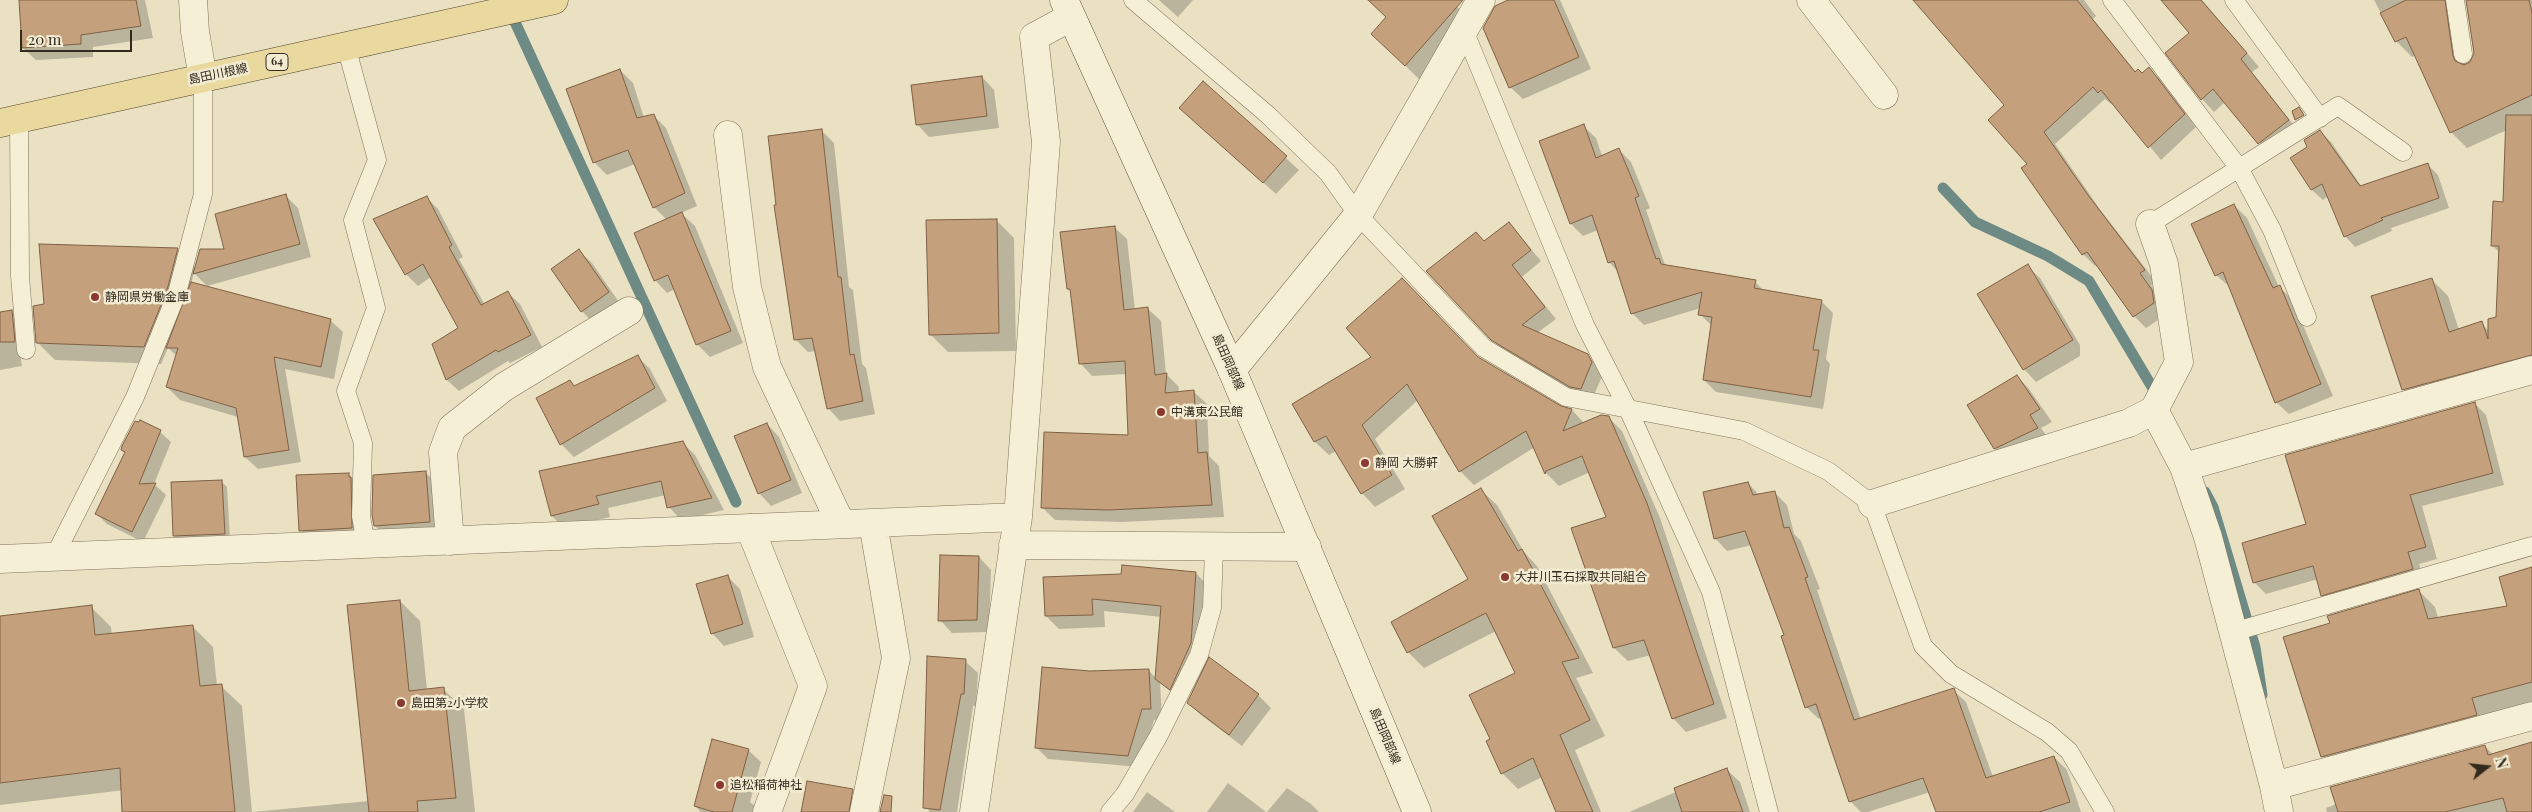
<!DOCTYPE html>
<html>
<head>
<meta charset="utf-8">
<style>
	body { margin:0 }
	#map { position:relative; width:2532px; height:812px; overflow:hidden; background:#eae1c3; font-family:"Playfair Display",serif }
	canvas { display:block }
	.north { position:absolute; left:2462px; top:742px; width:50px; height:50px; -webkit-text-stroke:4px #f2ebd2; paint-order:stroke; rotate:74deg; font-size:14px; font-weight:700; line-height:20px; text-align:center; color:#332a1e }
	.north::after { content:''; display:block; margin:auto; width:18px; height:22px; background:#332a1e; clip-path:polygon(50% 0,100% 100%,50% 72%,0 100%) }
	.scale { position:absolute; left:20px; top:30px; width:112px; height:22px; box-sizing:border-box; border:2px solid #332a1e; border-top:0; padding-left:6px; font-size:15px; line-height:18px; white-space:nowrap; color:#332a1e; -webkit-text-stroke:4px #f2ebd2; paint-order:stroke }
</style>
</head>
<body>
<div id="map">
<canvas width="2532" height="812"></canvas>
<div class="north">N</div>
<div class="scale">20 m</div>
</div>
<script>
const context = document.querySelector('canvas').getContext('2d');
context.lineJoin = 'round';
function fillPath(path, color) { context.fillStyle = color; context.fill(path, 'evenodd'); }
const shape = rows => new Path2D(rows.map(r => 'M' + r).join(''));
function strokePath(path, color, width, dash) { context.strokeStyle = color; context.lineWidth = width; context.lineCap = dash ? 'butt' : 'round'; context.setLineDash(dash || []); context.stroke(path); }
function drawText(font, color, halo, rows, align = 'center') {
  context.font = font + ' "Playfair Display","Noto Sans JP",serif'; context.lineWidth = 5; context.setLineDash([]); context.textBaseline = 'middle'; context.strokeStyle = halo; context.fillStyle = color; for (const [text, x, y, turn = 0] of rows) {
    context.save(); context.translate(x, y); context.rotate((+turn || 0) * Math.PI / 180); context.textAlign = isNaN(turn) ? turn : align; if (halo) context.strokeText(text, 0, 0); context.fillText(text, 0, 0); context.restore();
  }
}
const shadow = shape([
	[20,0,145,0,153,38,93,47,93,57,36,60,23,48],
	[1159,0,1193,0,1178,17],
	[1369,0,1450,0,1473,22,1420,80,1388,49,1388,18],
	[1511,0,1560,0,1591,69,1523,99,1510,87],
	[1915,0,2084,0,2096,16,2093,19,2136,72,2142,74,2149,69,2161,80,2196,127,2161,160,2113,102,2111,104,2105,99,2055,144,2099,208,2156,282,2151,285,2164,303,2166,315,2146,328,2134,316,2097,264,2095,266,2083,254,2029,164,2006,105],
	[2163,0,2202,0,2259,67,2252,72,2300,133,2271,155,2225,102,2214,112,2202,99,2167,53,2191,33],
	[2374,0,2458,0,2465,8,2461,12,2460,18,2467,64,2471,63,2475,53,2466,0,2532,0,2532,375,2419,406,2403,389,2431,279,2448,296,2459,330,2481,323,2489,331,2497,318,2500,253,2492,245,2504,203,2507,130,2467,148,2451,132,2416,55,2412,57,2396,41],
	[620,70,633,83,644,118,653,115,666,128,697,206,681,213,695,226,743,343,710,357,697,344,675,289,667,293,655,280,667,220,654,207,635,164,607,175,594,162],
	[982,77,994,90,999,128,929,137,917,124],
	[1203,83,1299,170,1276,194,1193,120],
	[1583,126,1596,138,1602,156,1619,150,1631,162,1650,208,1646,210,1665,265,1755,282,1764,291,1821,301,1833,313,1826,359,1830,364,1823,409,1716,392,1704,380,1712,326,1700,314,1701,308,1644,325,1632,313,1619,273,1609,262,1598,230,1583,236,1571,224,1541,142],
	[822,131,834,143,849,287,853,290,862,364,866,368,875,414,840,421,828,408,816,351,808,352,795,339],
	[2320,131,2331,142,2362,187,2427,164,2438,175,2449,208,2391,228,2392,231,2355,247,2345,236,2328,196,2323,200,2312,190,2292,159,2308,148],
	[286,196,298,208,311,257,207,286,194,273,191,284,330,320,343,332,334,379,285,369,301,462,258,469,245,457,238,417,180,400,167,387,177,356,168,348,161,364,55,360,37,342,45,305,177,249,196,268,226,251],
	[426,197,438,209,463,257,459,259,485,305,508,293,520,304,542,347,510,363,508,361,459,391,447,380,434,344,460,328,431,277,418,286,406,274],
	[2234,205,2247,218,2279,287,2292,299,2333,396,2289,414,2276,402,2230,287,2216,275],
	[996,220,1014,238,1016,351,948,352,930,334],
	[1509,223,1541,261,1522,277,1556,319,1537,333,1587,355,1599,367,1603,374,1592,400,1582,398,1504,351,1492,339,1485,242],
	[1114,227,1127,239,1135,310,1148,309,1161,321,1166,374,1179,387,1178,393,1194,392,1207,404,1209,456,1219,466,1224,517,1122,522,1055,520,1042,507,1129,436,1126,374,1092,376,1080,363,1072,292,1068,289],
	[579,251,592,263,621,305,594,324,582,311],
	[2027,266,2040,278,2080,345,2080,356,2036,382,2024,369],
	[12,311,24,324,20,354,22,366,0,370,0,313],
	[638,357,650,369,667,401,574,457,561,444,537,399,570,381,575,387],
	[1479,359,1560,407,1572,410,1584,423,1608,417,1622,431,1660,518,1727,718,1686,732,1673,718,1651,655,1628,661,1614,648,1608,517,1590,472,1559,486,1546,473,1535,447,1474,485,1460,471,1418,400,1375,439,1405,489,1375,507,1362,493,1336,451,1329,455,1315,442,1293,405],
	[2017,376,2029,389,2052,422,2041,428,2050,441,2007,461,1995,449],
	[2475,404,2486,415,2504,485,2422,506,2437,559,2419,564,2424,581,2334,607,2323,595,2318,579,2266,594,2254,582],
	[767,424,779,437,802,493,771,506,759,493],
	[160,432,171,442,154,484,166,495,143,542,107,524,96,513,126,453,122,450],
	[682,442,695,455,724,510,681,520,669,507,666,495,608,508,610,517,564,528,552,516],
	[426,473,438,485,442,534,387,538,375,526],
	[348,474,355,480,358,534,307,537,300,530],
	[221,481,227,487,230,540,181,542,174,536],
	[1748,483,1759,495,1775,493,1787,505,1794,534,1801,541,1820,589,1817,590,1861,720,1953,690,1966,702,1993,777,2054,757,2067,770,2081,812,1938,812,1930,792,1868,812,1861,812,1850,801,1822,718,1819,719,1806,707,1786,636,1752,545,1727,551,1715,538],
	[1481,490,1497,505,1524,552,1537,566,1593,673,1576,678,1605,736,1575,750,1601,812,1558,812,1542,777,1518,789,1503,774,1487,742,1492,739,1517,673,1496,631,1424,668,1409,653,1393,622,1470,580],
	[979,557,991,570,989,632,952,633,940,620],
	[2532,569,2532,702,2487,714,2492,731,2339,772,2322,756,2331,624,2419,591,2435,607,2438,618,2508,607],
	[1196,573,1208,586,1182,702,1160,682,1162,720,1154,720,1140,767,1048,759,1036,747,1090,673,1148,670,1156,678,1162,617,1104,611,1105,627,1059,629,1046,616,1044,578],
	[727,576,740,589,754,637,724,646,712,633],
	[400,601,420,621,427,690,443,689,464,709,475,812,161,812,158,786,0,805,0,618,91,607,111,627,112,635,193,627,213,647,217,686,221,686,242,706,252,812,369,801],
	[965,661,978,673,976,706,973,706,957,812,930,812,924,805],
	[1258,695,1271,708,1242,746,1201,715,1188,703],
	[2532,743,2532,812,2327,812,2326,808,2485,746,2493,755],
	[748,750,761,762,750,802,762,812,701,812,695,806],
	[1727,770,1740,782,1750,812,1629,812],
	[1228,783,1266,812,1207,812],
	[1287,788,1311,804,1319,812,1267,812],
	[844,789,857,802,855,812,803,812],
	[1147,792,1175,812,1133,812]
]);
const stream = shape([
	[509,9,736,502],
	[1943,188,1975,222,2048,256,2089,281,2158,397],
	[2205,492,2213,507,2255,647,2262,695]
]);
const building = shape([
	[19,0,136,0,141,26,81,35,81,44,22,48,19,0],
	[1368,0,1463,0,1405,66,1371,34,1386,17,1368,0],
	[1508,0,1554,0,1579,57,1509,88,1483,28,1495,6,1508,0],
	[1913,0,2077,0,2135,72,2138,69,2142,73,2149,67,2185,114,2148,148,2101,90,2098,93,2093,87,2044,132,2088,195,2145,270,2140,273,2152,290,2154,303,2133,317,2087,252,2082,255,2021,168,2027,164,1988,120,2004,105,1913,0],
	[2161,0,2201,0,2247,53,2241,59,2289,120,2258,144,2213,89,2201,100,2165,53,2189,33,2161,0],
	[2406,0,2445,0,2453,56,2455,61,2464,65,2470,62,2474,53,2466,0,2529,0,2532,13,2532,95,2450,133,2406,37,2395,42,2380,13,2406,0],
	[620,69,637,118,654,114,685,193,653,208,628,150,593,163,566,89,620,69],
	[982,76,987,116,916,125,911,85,982,76],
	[1203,81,1287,156,1263,183,1179,108,1203,81],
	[2299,107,2304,115,2295,120,2292,111,2299,107],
	[2506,115,2532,115,2532,355,2402,390,2371,296,2432,278,2449,332,2482,321,2488,339,2488,319,2496,317,2499,246,2491,246,2493,201,2503,202,2506,115],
	[1584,124,1596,158,1619,148,1639,196,1635,198,1656,259,1659,258,1661,264,1756,280,1754,288,1822,300,1813,350,1819,350,1811,397,1703,380,1712,317,1698,315,1702,292,1631,314,1614,261,1608,263,1592,215,1570,224,1539,141,1584,124],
	[822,129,838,277,841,277,850,355,854,354,863,401,827,409,812,338,794,340,774,205,776,205,768,136,822,129],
	[2320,130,2360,186,2428,163,2439,198,2381,218,2383,220,2344,237,2322,184,2311,190,2290,158,2307,147,2304,140,2320,130],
	[286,194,300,244,193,274,200,249,224,249,215,214,286,194],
	[427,196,452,245,449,247,481,305,508,291,531,335,498,352,496,350,446,380,432,344,458,328,423,264,405,275,373,219,427,196],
	[2234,204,2273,288,2280,285,2321,384,2275,403,2223,272,2215,276,2191,224,2234,204],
	[682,212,731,331,696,345,668,275,654,281,634,233,682,212],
	[997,219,999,333,929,335,926,220,997,219],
	[1509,222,1531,250,1512,265,1545,307,1522,325,1588,354,1592,362,1581,389,1570,387,1491,340,1426,271,1476,232,1484,241,1509,222],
	[1115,226,1124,310,1148,307,1155,375,1167,373,1165,393,1194,390,1198,453,1207,452,1212,505,1109,510,1041,508,1044,432,1128,435,1125,361,1079,364,1070,289,1067,289,1060,232,1115,226],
	[39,244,178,248,167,290,144,347,36,343,33,306,44,304,39,244],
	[579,249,609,292,581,312,551,269,579,249],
	[2028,264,2073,340,2023,370,1977,294,2028,264],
	[1402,278,1478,357,1561,406,1572,409,1563,431,1601,415,1609,416,1647,503,1714,704,1672,719,1644,640,1613,648,1571,528,1606,517,1582,456,1546,471,1545,474,1526,431,1459,472,1407,384,1362,425,1392,475,1361,494,1326,436,1314,442,1292,404,1371,357,1346,328,1402,278],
	[191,282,331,319,321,367,274,357,289,450,244,457,236,408,166,387,178,348,166,348,191,282],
	[12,310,15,342,0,342,0,312,12,310],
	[638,355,655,388,560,445,536,398,570,380,574,386,638,355],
	[2017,375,2040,409,2030,415,2038,428,1994,449,1967,405,2017,375],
	[2475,402,2493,473,2410,495,2426,547,2408,552,2413,569,2321,596,2313,566,2253,583,2242,543,2306,524,2285,455,2475,402],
	[140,420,161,430,139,484,156,483,132,532,95,514,125,452,121,450,122,446,135,421,139,422,140,420],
	[767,423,791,480,758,494,734,436,767,423],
	[683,441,712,498,667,508,661,481,596,496,599,504,551,516,539,471,683,441],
	[426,471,430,522,374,526,372,515,373,475,426,471],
	[349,473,349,477,351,477,352,528,299,531,296,475,349,473],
	[222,480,225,534,173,536,171,482,222,480],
	[1748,482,1753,495,1775,491,1784,528,1789,527,1808,577,1805,578,1854,720,1954,688,1986,778,2054,756,2070,802,2039,812,1936,812,1923,778,1849,802,1816,704,1805,708,1781,636,1784,635,1745,531,1714,539,1703,492,1748,482],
	[1481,488,1518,551,1522,549,1579,658,1562,662,1590,720,1560,735,1593,812,1556,812,1533,758,1501,774,1486,741,1490,739,1469,695,1515,673,1486,613,1407,653,1391,622,1468,579,1432,516,1481,488],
	[940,555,979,556,977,620,938,621,940,555],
	[1122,565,1196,572,1191,643,1170,690,1155,679,1161,606,1092,599,1093,615,1045,616,1043,577,1121,574,1122,565],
	[2532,567,2532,682,2472,698,2477,715,2321,757,2283,637,2330,623,2327,616,2419,589,2428,619,2507,606,2499,577,2532,567],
	[728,575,743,624,711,634,696,584,728,575],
	[400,600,409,691,444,687,456,798,417,801,418,812,369,812,347,605,400,600],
	[92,605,95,635,193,625,200,686,222,684,235,812,122,812,120,768,0,783,0,616,92,605],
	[927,656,966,659,964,694,961,694,940,810,923,808,927,656],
	[1209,657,1259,694,1229,735,1187,703,1209,657],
	[1042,667,1090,671,1149,669,1151,709,1142,709,1128,756,1035,748,1042,667],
	[712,739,749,749,732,812,714,812,694,806,712,739],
	[2532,742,2532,812,2507,812,2503,798,2445,812,2338,812,2330,787,2485,745,2488,755,2532,742],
	[1727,768,1743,812,1682,812,1674,788,1727,768],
	[807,781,853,789,849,812,801,812,807,781],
	[884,795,892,796,891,812,880,812,884,795]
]);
const lane = shape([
	[1133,0,1268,115,1328,173,1358,215,1484,348,1566,397,1744,431,1828,471,1872,504,1923,646,1951,674,2047,732,2069,751,2105,812],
	[2112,0,2239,168,2272,230,2307,317],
	[2234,0,2320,118],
	[2455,0,2463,54],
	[1464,30,1585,325,1628,409,1711,592,1769,812],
	[346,46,377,160,353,220,376,308,346,391,363,443,361,516,366,544],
	[19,119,20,276,26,350],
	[2150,224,2338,106,2403,152],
	[54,557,135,397,177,293,203,194,203,78],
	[2233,632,2532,546],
	[1110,812,1125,794,1158,737,1199,655,1212,608,1214,548]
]);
const street = shape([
	[193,0,195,32,203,78],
	[1811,0,1884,95],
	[728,135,747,287,767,367,841,524],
	[1232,370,1358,215,1481,0],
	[2154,410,2184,467,2208,537,2274,786,2279,812],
	[2184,467,2532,370],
	[1872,504,2129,423,2154,410,2179,362,2164,264,2150,224],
	[750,528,813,686,767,812],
	[450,541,443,452,452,428,504,387,629,311],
	[1013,545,1307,547],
	[0,559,1018,517],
	[2274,786,2532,716],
	[864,812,896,658,873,523],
	[974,812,1018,517,1046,142,1034,37,1071,17]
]);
const secondary = shape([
	[1064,0,1232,370,1417,812]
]);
const primary = shape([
	[0,123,554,0]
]);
const markers = [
	[95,297,5,"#8b3831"],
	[1161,412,5,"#8b3831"],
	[1365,463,5,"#8b3831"],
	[1505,577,5,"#8b3831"],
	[401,703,5,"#8b3831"],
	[720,785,5,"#8b3831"]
];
const shields = [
	[277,62,22]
];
const shieldNames = [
	["64",277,62]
];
const streetNames = [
	["島田川根線",218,74,-12],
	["島田岡部線",1228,362,66],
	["島田岡部線",1385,736,67]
];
const poiNames = [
	["静岡県労働金庫",105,297],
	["中溝東公民館",1171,412],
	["静岡 大勝軒",1375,463],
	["大井川玉石採取共同組合",1515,577],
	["島田第2小学校",411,703],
	["追松稲荷神社",730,785]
];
fillPath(shadow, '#0003');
strokePath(stream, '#6d8a85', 11);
fillPath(building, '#c4a17c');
strokePath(building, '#7f6044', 1);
strokePath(lane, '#82735c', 19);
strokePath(street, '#82735c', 29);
strokePath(secondary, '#64553f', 29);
strokePath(primary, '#50422f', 29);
strokePath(lane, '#f5efd5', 18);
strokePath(street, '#f5efd5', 28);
strokePath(secondary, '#f5efd5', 28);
strokePath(primary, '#ead99e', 28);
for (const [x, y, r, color] of markers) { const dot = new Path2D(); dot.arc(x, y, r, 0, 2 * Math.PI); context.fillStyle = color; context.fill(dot); strokePath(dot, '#f2ebd2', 2); }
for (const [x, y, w] of shields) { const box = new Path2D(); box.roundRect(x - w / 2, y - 8.5, w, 17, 4); context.fillStyle = '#f2ebd2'; context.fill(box); strokePath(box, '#332a1e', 1); }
drawText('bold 11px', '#332a1e', null, shieldNames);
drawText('12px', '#332a1e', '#f2ebd2', streetNames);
drawText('12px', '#332a1e', '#f2ebd2', poiNames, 'left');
</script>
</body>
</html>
